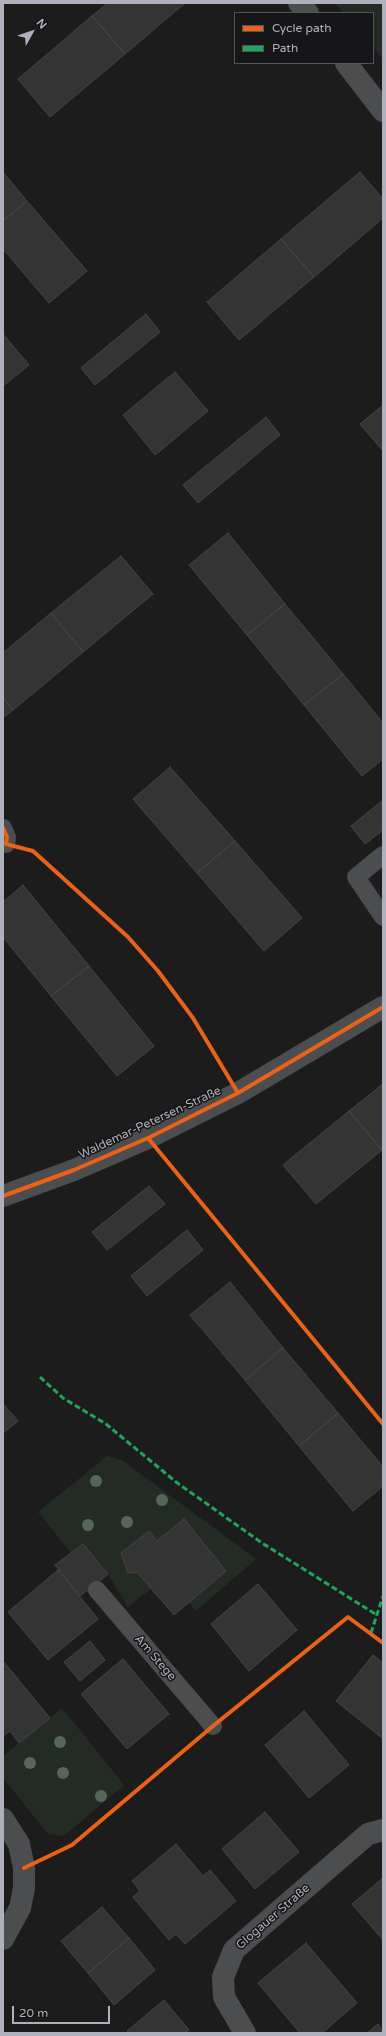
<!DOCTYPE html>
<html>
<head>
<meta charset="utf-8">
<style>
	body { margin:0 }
	#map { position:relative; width:386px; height:2036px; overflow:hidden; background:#1c1c1c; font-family:"Varela Round",sans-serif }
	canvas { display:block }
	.frame { position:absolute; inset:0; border:4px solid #aeb1bb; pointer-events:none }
	.legend { position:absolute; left:234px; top:12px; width:140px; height:52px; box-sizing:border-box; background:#161618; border:1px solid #535459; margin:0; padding:5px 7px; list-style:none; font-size:12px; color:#aeb1bb }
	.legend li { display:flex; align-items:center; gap:8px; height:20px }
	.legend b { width:20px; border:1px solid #535459 }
	.north { position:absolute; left:12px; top:12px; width:40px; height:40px; -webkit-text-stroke:3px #161618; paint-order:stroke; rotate:50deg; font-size:11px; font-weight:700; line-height:16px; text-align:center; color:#aeb1bb }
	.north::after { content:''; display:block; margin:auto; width:14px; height:18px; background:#aeb1bb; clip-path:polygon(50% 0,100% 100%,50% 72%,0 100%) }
	.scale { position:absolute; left:12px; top:2006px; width:98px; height:18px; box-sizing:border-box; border:2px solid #aeb1bb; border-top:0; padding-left:5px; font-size:12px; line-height:14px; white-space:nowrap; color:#aeb1bb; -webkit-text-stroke:3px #161618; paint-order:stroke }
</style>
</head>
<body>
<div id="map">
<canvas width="386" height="2036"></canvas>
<div class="frame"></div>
<ul class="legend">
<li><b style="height:5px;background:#ea6118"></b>Cycle path</li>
<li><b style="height:5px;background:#20a55d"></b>Path</li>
</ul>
<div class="north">N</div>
<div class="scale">20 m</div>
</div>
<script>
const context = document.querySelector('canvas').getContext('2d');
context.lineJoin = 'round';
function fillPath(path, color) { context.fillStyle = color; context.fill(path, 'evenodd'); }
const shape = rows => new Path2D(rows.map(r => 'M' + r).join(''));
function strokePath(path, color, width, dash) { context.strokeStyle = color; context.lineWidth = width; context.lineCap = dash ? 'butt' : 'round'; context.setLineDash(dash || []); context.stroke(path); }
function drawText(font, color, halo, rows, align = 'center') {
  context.font = font + ' "Varela Round",sans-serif'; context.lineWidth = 3; context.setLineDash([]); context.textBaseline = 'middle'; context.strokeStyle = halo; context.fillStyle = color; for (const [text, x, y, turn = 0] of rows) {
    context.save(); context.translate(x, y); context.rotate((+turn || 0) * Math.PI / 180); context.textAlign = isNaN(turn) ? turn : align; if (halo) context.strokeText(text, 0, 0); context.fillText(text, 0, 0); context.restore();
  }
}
const green = shape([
	[335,3,383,3,383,59,373,47,373,13,344,13],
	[107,1456,122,1460,256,1559,196,1611,189,1602,226,1571,184,1519,157,1541,149,1531,121,1553,151,1589,128,1607,108,1574,83,1544,71,1553,38,1512],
	[62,1708,124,1785,64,1836,48,1834,3,1778,3,1756]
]);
const building = shape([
	[108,3,185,3,125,54,92,16,108,3],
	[92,16,125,54,50,117,18,79,92,16],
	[3,172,27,201,3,221,3,172],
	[360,172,383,199,383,218,314,277,281,239,360,172],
	[27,201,87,271,49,303,3,249,3,221,27,201],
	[281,239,314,277,239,340,207,302,281,239],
	[146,314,160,332,95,385,81,368,146,314],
	[3,334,29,365,3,386,3,334],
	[175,372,208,411,155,455,123,415,175,372],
	[383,405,383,451,360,424,383,405],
	[266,417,280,435,198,503,183,485,266,417],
	[228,533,285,604,247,635,189,565,228,533],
	[121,556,153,594,83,652,51,613,121,556],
	[285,604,343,674,304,705,247,635,285,604],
	[51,613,83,652,13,710,3,697,3,653,51,613],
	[343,674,383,723,383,759,362,776,304,705,343,674],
	[3,697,13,710,3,718,3,697],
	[170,767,235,841,197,873,133,799,170,767],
	[383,800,383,830,365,844,351,826,383,800],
	[235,841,302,918,264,951,197,873,235,841],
	[23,885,89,966,51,996,3,937,3,902,23,885],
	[89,966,154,1046,117,1076,51,996,89,966],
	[383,1084,383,1149,382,1150,349,1111,383,1084],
	[349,1111,382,1150,316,1204,283,1165,349,1111],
	[149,1186,165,1204,107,1250,92,1232,149,1186],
	[187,1230,203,1250,147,1296,131,1276,187,1230],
	[230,1282,283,1348,245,1380,190,1315,230,1282],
	[283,1348,338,1413,299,1446,245,1380,283,1348],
	[5,1406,18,1421,3,1433,3,1407,5,1406],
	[338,1413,383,1467,383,1486,353,1511,299,1446,338,1413],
	[184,1519,226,1571,174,1615,137,1572,128,1573,121,1553,149,1531,157,1541,184,1519],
	[83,1544,108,1574,80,1596,55,1565,83,1544],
	[58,1570,98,1619,48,1660,8,1612,58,1570],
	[258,1584,297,1630,249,1671,211,1624,258,1584],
	[90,1641,105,1660,80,1681,64,1662,90,1641],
	[373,1655,383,1663,383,1739,336,1701,373,1655],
	[123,1659,169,1714,127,1749,81,1694,123,1659],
	[3,1661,50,1718,19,1743,10,1731,3,1736,3,1661],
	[304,1711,349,1765,309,1798,265,1745,304,1711],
	[265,1812,299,1852,255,1889,222,1849,265,1812],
	[176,1844,203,1876,210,1870,236,1901,185,1944,176,1934,169,1940,133,1897,140,1891,132,1881,176,1844],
	[383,1878,383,1940,352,1904,383,1878],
	[102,1907,129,1938,88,1973,61,1941,102,1907],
	[129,1938,155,1970,114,2005,88,1973,129,1938],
	[306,1943,357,2003,322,2033,300,2033,258,1983,306,1943],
	[164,2000,189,2030,185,2033,129,2033,127,2031,164,2000],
	[378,2024,383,2033,367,2033,378,2024]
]);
const lane = shape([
	[3,828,7,837,6,844],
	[383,855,356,877,383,917],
	[97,1590,213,1726]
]);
const street = shape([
	[299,3,308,13],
	[346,63,383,111],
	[3,1196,74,1170,148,1138,238,1093,383,1007],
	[3,1819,19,1844,24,1868,24,1888,20,1908,3,1939],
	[245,2033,224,1997,223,1977,234,1950,368,1834,383,1830]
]);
const quiet = shape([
	[40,1377,63,1398,106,1424,176,1482,262,1543,377,1615],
	[371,1633,383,1596]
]);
const cycleway = shape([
	[3,828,7,837,6,844,33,851,128,937,158,971,193,1018,238,1093],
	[148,1138,383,1424],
	[3,1196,74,1170,148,1138,238,1093,383,1007],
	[24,1868,72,1845,213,1726,348,1617,383,1643]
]);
const trees = [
	[96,1481],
	[162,1500],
	[127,1522],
	[88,1525],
	[60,1742],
	[30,1763],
	[63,1773],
	[101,1796]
];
const streetNames = [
	["Waldemar-Petersen-Straße",150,1123,-25],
	["Am Stege",155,1658,49],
	["Glogauer Straße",273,1917,-41]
];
fillPath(green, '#242b25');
fillPath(building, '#343434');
strokePath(building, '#444548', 1);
strokePath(lane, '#4c4d4f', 18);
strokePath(street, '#4c4d4f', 22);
strokePath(quiet, '#20a55d', 3, [6, 3]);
strokePath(cycleway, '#ea6118', 4);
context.fillStyle = '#566759';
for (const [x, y] of trees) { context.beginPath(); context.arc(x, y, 6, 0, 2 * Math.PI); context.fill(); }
drawText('12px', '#aeb1bb', '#161618', streetNames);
</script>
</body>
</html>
